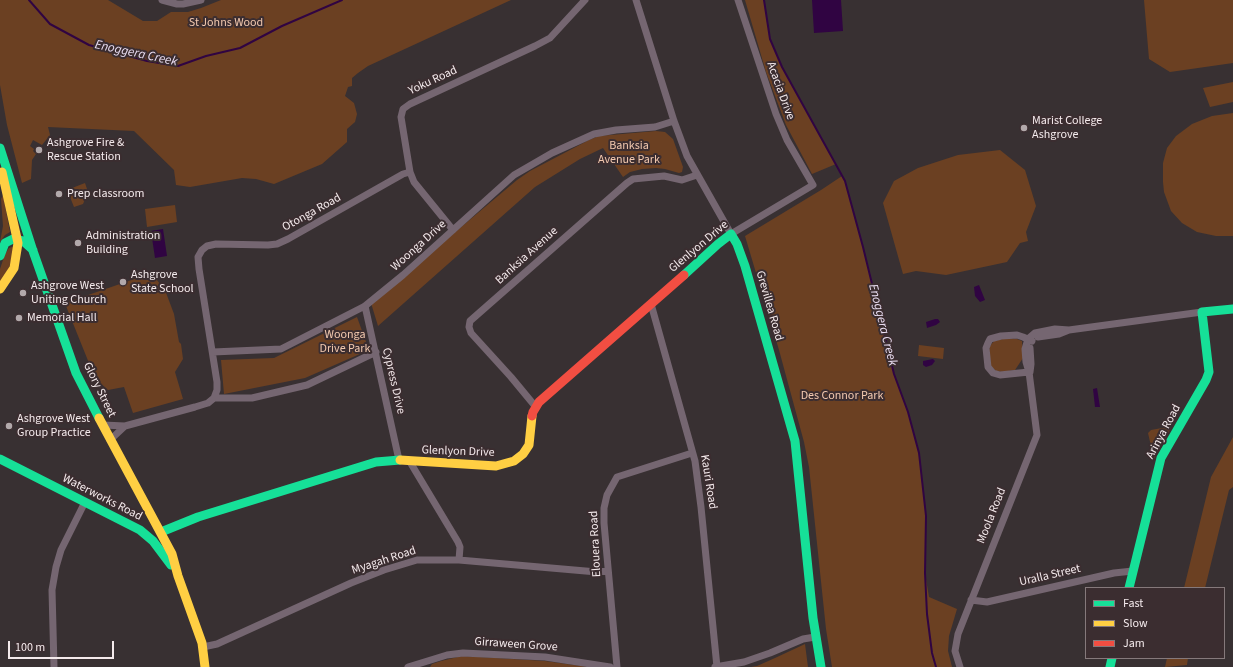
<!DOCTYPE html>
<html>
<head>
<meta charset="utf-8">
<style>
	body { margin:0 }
	#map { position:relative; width:1233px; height:667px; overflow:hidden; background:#383032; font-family:"Source Sans 3",sans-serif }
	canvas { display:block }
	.legend { position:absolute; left:1085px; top:587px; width:140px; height:72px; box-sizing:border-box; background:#3b2d30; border:1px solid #85797b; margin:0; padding:5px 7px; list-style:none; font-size:12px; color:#f4eaec }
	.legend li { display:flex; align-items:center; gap:8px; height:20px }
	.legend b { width:20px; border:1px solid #85797b }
	.scale { position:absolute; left:8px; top:641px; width:106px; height:18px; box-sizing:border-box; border:2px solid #f4eaec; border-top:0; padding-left:5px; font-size:12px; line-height:14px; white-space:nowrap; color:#f4eaec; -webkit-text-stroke:3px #3b2d30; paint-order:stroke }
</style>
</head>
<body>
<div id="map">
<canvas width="1233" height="667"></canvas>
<ul class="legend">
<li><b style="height:5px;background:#16e098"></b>Fast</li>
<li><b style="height:5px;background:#ffcf43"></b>Slow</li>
<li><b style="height:5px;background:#f24e42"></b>Jam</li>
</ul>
<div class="scale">100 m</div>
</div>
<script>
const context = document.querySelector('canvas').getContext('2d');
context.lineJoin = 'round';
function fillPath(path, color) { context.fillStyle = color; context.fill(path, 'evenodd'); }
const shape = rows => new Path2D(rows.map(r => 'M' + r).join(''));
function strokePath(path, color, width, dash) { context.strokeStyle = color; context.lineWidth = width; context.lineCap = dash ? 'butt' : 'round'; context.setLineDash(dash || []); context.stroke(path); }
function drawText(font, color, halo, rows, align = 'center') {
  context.font = font + ' "Source Sans 3",sans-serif'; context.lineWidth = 4; context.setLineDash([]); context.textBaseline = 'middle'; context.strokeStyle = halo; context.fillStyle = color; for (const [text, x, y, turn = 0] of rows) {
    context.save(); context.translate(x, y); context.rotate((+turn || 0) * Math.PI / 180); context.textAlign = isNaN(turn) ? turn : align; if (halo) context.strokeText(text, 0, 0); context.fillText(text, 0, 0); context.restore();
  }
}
const green = shape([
	[0,0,108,0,143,21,157,21,171,12,188,12,201,8,221,0,511,0,368,66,358,73,352,78,352,86,348,87,345,96,354,103,357,114,355,122,347,129,347,142,322,164,274,184,256,179,242,178,190,187,176,185,174,170,134,131,48,127,50,135,42,145,33,140,30,146,34,149,33,151,36,154,32,160,31,179,22,183,7,125,0,85],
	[745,0,764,0,770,39,782,67,836,164,812,174,786,125,766,72],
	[1144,0,1233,0,1233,63,1170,72,1149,59],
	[1233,82,1233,102,1210,107,1203,88],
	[1233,113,1233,236,1216,236,1197,232,1182,223,1171,211,1164,192,1163,182,1163,163,1167,148,1176,136,1192,124,1212,116],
	[656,131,665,132,673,139,683,167,682,172,679,173,665,169,656,168,642,169,630,172,623,177,603,148,580,159,535,187,378,326,371,303,517,180,530,171,589,140,599,136],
	[1000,150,1025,170,1036,206,1026,232,1028,241,1020,243,1007,262,946,275,916,271,903,274,883,203,894,181,918,168,958,155],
	[842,176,845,181,863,247,894,374,908,412,919,453,926,516,925,573,929,597,957,609,949,636,948,651,952,667,832,667,826,629,809,467,804,442,779,350,745,236,821,190],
	[85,183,88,192,83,204,74,207,70,197,72,188],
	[3,195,10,232,5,235,0,242,3,226,1,199],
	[175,205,177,222,147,227,145,209],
	[15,246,9,268,0,283,0,269,5,254,9,248],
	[152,274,165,290,174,314,179,342,181,344,183,359,175,372,183,399,133,413,124,387,108,390,95,378,66,306,68,302,143,276],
	[357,317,369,350,305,378,224,394,221,360,274,358],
	[1007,338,1017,339,1022,341,1023,358,1015,370,1002,372,996,371,991,366,989,351,990,346,994,341],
	[919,345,944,348,943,359,918,356],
	[1162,428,1171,428,1154,459,1148,433,1151,430],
	[1233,437,1233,487,1229,490,1205,588,1184,588,1211,477],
	[805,644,808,667,751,667,757,666,775,658],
	[462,656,545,661,588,667,430,667,432,664,441,661],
	[1167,658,1188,658,1187,665,1165,667]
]);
const water = shape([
	[812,0,841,0,843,31,814,33],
	[163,229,167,256,155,258,151,231],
	[979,285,985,300,980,302,975,296,974,287],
	[935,319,938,319,940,322,936,325,927,328,926,322],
	[933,359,935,361,932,365,926,367,923,365,923,361],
	[1097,388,1100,407,1095,407,1093,389]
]);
const stream = shape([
	[29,0,50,24,89,45,147,61,178,66,206,56,240,48,282,26,342,0],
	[764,0,770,39,782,67,845,181,863,247,894,374,908,412,919,453,926,516,925,573,927,614,932,653,936,667]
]);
const street = shape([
	[162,0,177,4,183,4,201,0],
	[636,0,674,121,687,156,731,234,813,185,787,140,776,114,738,0],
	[453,230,414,182,410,172,401,117,403,109,410,104,535,46,550,38,585,0],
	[651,304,695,461,701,507,717,667],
	[365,306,399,460],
	[1038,337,1059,334,1069,330],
	[213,352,281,349,365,306,403,275,514,175,552,153,594,134,616,130,655,127,674,121],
	[1029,372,1000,375,993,373,988,367,986,348,988,343,990,339,1001,336,1017,335,1023,337,1032,341],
	[1030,372,1031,364,1030,348],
	[214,398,252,398,307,385,376,352],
	[535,406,511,377,471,333,469,327,470,321,627,183,633,179,664,176,682,180,697,175],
	[103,425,125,426,195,407,208,403,214,398,217,390,217,382,199,269,198,257,202,250,207,246,216,244,268,245,277,244,288,239,403,174,410,172],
	[110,440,125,426],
	[410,462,458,542,460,547,459,560],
	[971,600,987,602,1114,573,1133,571],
	[203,647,217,644,351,583,384,570,417,560,459,560,597,572,608,571],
	[54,667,52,590,56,567,61,550,85,502],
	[408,667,447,655,463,653,545,657,610,667],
	[617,667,604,523,604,508,607,495,617,477,692,453],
	[715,667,744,662,770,653,803,639,815,637],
	[960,667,955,651,958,634,1037,435,1029,372,1026,362,1025,349,1028,339,1035,333,1055,329,1069,330,1202,312]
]);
const fast = shape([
	[0,148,33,251,76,373,99,418],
	[0,256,5,243,13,239,23,241,33,250],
	[684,275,718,244,731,234,737,244,745,266,795,441,813,618,821,667],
	[0,459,140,530,153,541,171,565],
	[161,532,198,517,376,462,400,460],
	[1129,588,1161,458,1206,380,1209,372,1202,312,1233,309],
	[1110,667,1112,658]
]);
const slow = shape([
	[0,289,14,268,18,243,2,172],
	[99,418,172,554,178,576,202,643,205,667],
	[400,460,496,466,514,461,523,454,529,445,532,416]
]);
const jam = shape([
	[532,416,533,412,539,402,684,275]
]);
const markers = [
	[1024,128,4,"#b2a9ab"],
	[39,150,4,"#b2a9ab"],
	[59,194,4,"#b2a9ab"],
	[78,243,4,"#b2a9ab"],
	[123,282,4,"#b2a9ab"],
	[23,293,4,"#b2a9ab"],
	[19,318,4,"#b2a9ab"],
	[9,426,4,"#b2a9ab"]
];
const parkNames = [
	["St Johns Wood",226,23],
	["Banksia",629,146],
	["Avenue Park",629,160],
	["Woonga",345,335],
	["Drive Park",345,349],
	["Des Connor Park",842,396]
];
const streetNames = [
	["Yoku Road",433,81,-25],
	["Acacia Drive",780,91,70],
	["Otonga Road",312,213,-29],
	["Woonga Drive",419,246,-42],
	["Glenlyon Drive",699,247,-40],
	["Banksia Avenue",527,256,-42],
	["Grevillea Road",769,306,74],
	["Cypress Drive",393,381,77],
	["Glory Street",99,390,64],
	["Arinya Road",1164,432,-62],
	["Glenlyon Drive",458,452,2],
	["Kauri Road",708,482,81],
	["Waterworks Road",102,498,27],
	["Moola Road",992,516,-68],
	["Elouera Road",596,544,-93],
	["Myagah Road",384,561,-18],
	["Uralla Street",1050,576,-13],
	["Girraween Grove",516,645,4]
];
const poiNames = [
	["Marist College",1032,121],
	["Ashgrove",1032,135],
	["Ashgrove Fire &",47,143],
	["Rescue Station",47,157],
	["Prep classroom",67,194],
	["Administration",86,236],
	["Building",86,250],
	["Ashgrove",131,275],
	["State School",131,289],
	["Ashgrove West",31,286],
	["Uniting Church",31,300],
	["Memorial Hall",27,318],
	["Ashgrove West",17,419],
	["Group Practice",17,433]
];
const waterNames = [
	["Enoggera Creek",136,54,12],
	["Enoggera Creek",882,325,76]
];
fillPath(green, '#6b4022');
fillPath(water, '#300442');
strokePath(stream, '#300442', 2);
strokePath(street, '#756671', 7);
strokePath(fast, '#16e098', 9);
strokePath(slow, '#ffcf43', 9);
strokePath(jam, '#f24e42', 9);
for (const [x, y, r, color] of markers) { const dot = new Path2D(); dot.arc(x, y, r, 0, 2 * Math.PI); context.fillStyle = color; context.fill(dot); strokePath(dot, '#3b2d30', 1.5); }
drawText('12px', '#f3c9af', '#3b2d30', parkNames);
drawText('12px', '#f4eaec', '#3b2d30', streetNames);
drawText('12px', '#f4eaec', '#3b2d30', poiNames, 'left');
drawText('italic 13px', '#eadef2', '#3b2d30', waterNames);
</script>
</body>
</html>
